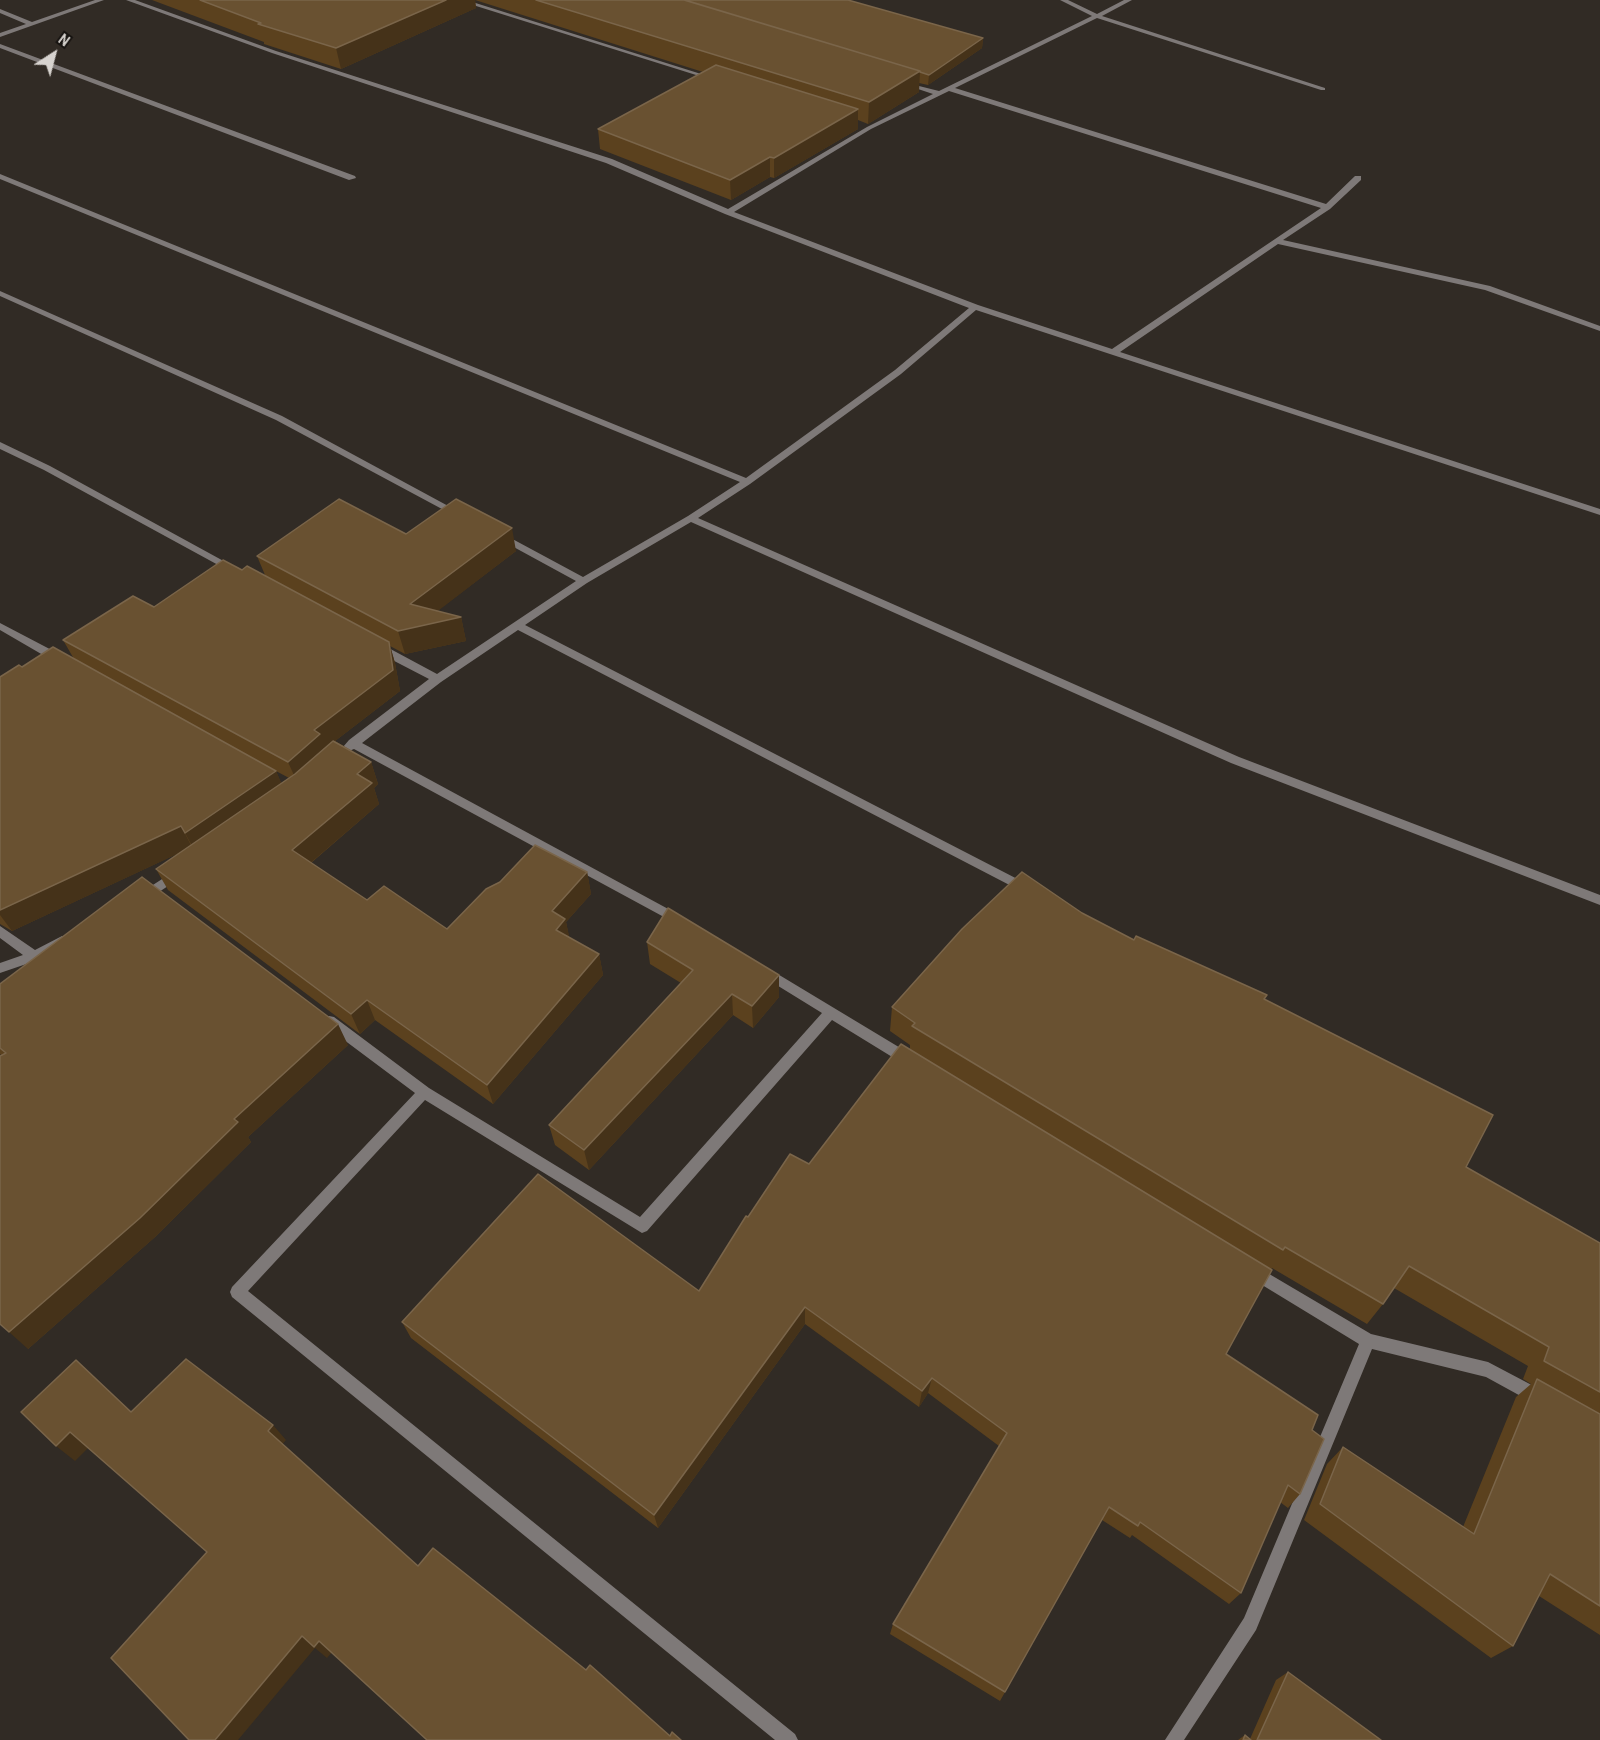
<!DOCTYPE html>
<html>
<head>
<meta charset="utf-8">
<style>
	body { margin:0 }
	#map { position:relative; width:1600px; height:1740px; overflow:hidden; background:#312b25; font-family:"Archivo Narrow",sans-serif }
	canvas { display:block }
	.north { position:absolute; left:24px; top:24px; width:60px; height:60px; -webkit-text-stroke:4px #171411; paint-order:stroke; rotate:36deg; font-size:16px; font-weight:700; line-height:24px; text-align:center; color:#d7d3cf }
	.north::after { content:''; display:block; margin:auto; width:21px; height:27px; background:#d7d3cf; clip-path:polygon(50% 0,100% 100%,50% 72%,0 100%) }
</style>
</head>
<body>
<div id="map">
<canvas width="1600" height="1740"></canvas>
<div class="north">N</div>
</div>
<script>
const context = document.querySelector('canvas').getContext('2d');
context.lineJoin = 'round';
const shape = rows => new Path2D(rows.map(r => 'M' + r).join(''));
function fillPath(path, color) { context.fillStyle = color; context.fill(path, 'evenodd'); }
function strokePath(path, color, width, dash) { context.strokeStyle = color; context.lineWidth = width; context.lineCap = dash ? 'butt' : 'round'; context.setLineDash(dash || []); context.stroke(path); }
const street = shape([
	[95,0,104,0,0,37,0,33,26,24,0,13,0,9,32,22,95,0],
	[126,0,135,0,276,51,612,159,728,209,867,127,933,94,903,84,903,82,939,91,1092,16,1060,0,1068,0,1097,14,1124,0,1132,0,1102,16,1325,88,1325,90,1321,90,1097,18,955,88,1326,204,1355,176,1361,176,1361,180,1330,209,1283,240,1490,286,1600,326,1600,331,1485,290,1278,244,1120,352,1600,509,1600,515,976,310,901,374,750,484,698,518,1239,757,1600,895,1600,905,1231,763,691,522,587,583,525,625,1029,885,1031,888,1029,891,1021,891,518,630,441,682,362,743,683,917,685,920,683,923,675,923,354,749,349,751,345,750,343,747,349,740,429,679,375,651,374,648,375,645,383,645,437,674,576,581,499,539,499,535,505,535,583,577,688,516,740,482,0,179,0,174,746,478,895,370,969,308,725,214,606,163,272,53,126,0],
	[949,91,1321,208,1112,349,978,305,734,212,871,129,949,91],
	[457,0,466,0,717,79,712,80,457,0],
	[0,44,355,176,356,178,349,180,0,48,0,44],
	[0,291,282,416,463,514,461,516,455,516,276,420,0,296,0,291],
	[0,442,50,466,240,570,239,572,231,572,44,470,0,449,0,442],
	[0,623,63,656,64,659,59,663,55,662,0,630,0,623],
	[176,870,180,872,182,875,180,878,147,900,139,900,137,897,139,894,176,870],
	[0,926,35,950,62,936,66,937,68,941,66,945,38,960,0,973,0,963,23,955,0,938,0,926],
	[766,967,912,1055,914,1059,912,1063,907,1065,902,1063,832,1020,647,1231,642,1233,425,1100,248,1291,795,1734,798,1740,775,1740,232,1297,230,1292,232,1287,415,1093,324,1025,322,1021,324,1017,329,1016,334,1017,429,1088,640,1217,822,1013,762,976,760,972,762,968,766,967],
	[1254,1265,1371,1334,1488,1362,1543,1391,1545,1397,1543,1403,1537,1405,1486,1377,1372,1349,1256,1630,1184,1740,1165,1740,1244,1618,1359,1344,1249,1277,1247,1272,1249,1267,1254,1265]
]);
const wall = shape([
	[152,0,848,0,983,38,982,48,928,85,919,83,919,92,868,124,858,120,858,129,774,178,770,177,731,200,600,149,598,129,703,72,475,0,476,8,341,69,264,44,264,42],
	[406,534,516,551,437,611,461,617,466,641,405,654,390,646,395,663,400,691,335,741,371,762,378,784,374,788,379,804,311,863,367,900,447,929,587,872,591,894,566,922,569,937,599,954,603,975,493,1104,375,1020,360,1034,168,890,156,869,181,852,12,931,0,924,0,677,22,667,74,659,63,640,154,607,242,570,265,575,257,556],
	[276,771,289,778,281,783],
	[1082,913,1134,940,1265,1000,1466,1167,1600,1243,1600,1635,1539,1596,1513,1646,1491,1658,1304,1520,1327,1464,1343,1447,1463,1527,1516,1397,1531,1384,1523,1379,1528,1366,1394,1288,1383,1304,1367,1324,1272,1268,1226,1354,1312,1430,1300,1494,1288,1508,1280,1502,1241,1593,1229,1604,1132,1535,1130,1538,1102,1520,1000,1701,890,1634,893,1624,999,1446,928,1393,919,1407,805,1324,658,1528,411,1338,402,1322,699,1291,748,1217,809,1164,910,1049,910,1045,890,1031,892,1007],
	[647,942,779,997,753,1028,733,1015,589,1170,555,1145,549,1125,681,983,650,964],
	[0,984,348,1045,248,1137,251,1142,155,1237,28,1349,1,1055,0,1054],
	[1288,1672,1381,1740,1238,1740,1245,1735,1250,1739,1276,1680]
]);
const shadedWall = shape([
	[446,0,475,0,476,8,341,69,336,48],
	[983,38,982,48,928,85,929,75],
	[920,71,919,92,868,124,869,102],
	[858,109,858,129,774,178,774,158],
	[770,157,770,177,731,200,730,180],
	[512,528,516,551,417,627,461,617,466,641,405,654,398,631,410,604],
	[389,642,395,663,400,691,326,748,297,782,288,762],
	[371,762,378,784,374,788,379,804,301,871,292,850,357,774],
	[276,771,285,791,196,853,185,833],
	[181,826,192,847,12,931,0,915,0,910],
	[587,872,591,894,566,922,570,940,560,950,552,911],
	[599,954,603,975,493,1104,487,1085],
	[779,975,779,997,753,1028,752,1006],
	[732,994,733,1015,589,1170,584,1150],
	[367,1000,375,1020,360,1034,351,1014],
	[338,1024,348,1045,248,1137,251,1142,155,1237,28,1349,9,1332,234,1119],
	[805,1307,805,1324,658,1528,654,1515],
	[932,1378,928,1393,919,1407,922,1391],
	[273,1425,286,1440,281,1446,268,1431],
	[70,1432,89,1447,75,1461,56,1446],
	[302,1636,319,1641,333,1651,327,1658,315,1648,238,1740,215,1740]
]);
const building = shape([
	[200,0,446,0,336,48,258,24,261,23,200,0],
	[536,0,684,0,920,71,869,102,536,0],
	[685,0,848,0,983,38,929,75,920,72,920,71,685,0],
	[716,65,858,109,774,158,770,157,730,180,598,129,716,65],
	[339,499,406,534,456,499,512,528,410,604,461,617,398,631,257,556,339,499],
	[223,560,242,570,247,566,389,642,393,670,314,730,320,734,288,762,63,640,133,596,154,607,223,560],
	[53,647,276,771,185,833,181,826,0,910,0,677,19,665,22,667,53,647],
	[333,741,371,762,357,774,372,783,292,850,367,900,384,886,447,929,486,889,500,882,535,845,587,872,552,911,565,919,556,930,599,954,487,1085,367,1000,351,1014,156,869,295,774,333,741],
	[1022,872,1082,913,1134,940,1136,936,1267,995,1264,999,1493,1115,1466,1167,1600,1243,1600,1392,1544,1361,1549,1347,1409,1266,1383,1304,1285,1247,1283,1250,912,1026,915,1023,892,1007,962,929,1022,872],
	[142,877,338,1024,234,1119,238,1122,140,1218,9,1332,0,1324,0,1056,6,1053,0,1048,0,984,142,877],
	[668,908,779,975,752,1006,732,994,584,1150,549,1125,693,970,647,942,668,908],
	[901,1044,1272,1270,1226,1354,1318,1415,1312,1430,1324,1439,1300,1494,1288,1485,1241,1593,1140,1522,1138,1526,1109,1507,1005,1692,893,1624,1007,1433,932,1378,922,1391,805,1307,654,1515,402,1322,538,1174,699,1291,746,1216,748,1217,790,1154,809,1164,901,1044],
	[186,1359,273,1425,268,1431,418,1566,433,1548,586,1670,590,1665,670,1736,672,1732,681,1740,427,1740,319,1641,314,1647,302,1636,215,1740,189,1740,111,1658,207,1552,70,1432,56,1446,21,1412,76,1360,131,1412,186,1359],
	[1537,1379,1600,1414,1600,1606,1550,1574,1513,1646,1320,1504,1343,1447,1474,1534,1537,1379],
	[1288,1672,1381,1740,1257,1740,1288,1672],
	[1245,1735,1251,1740,1243,1740,1245,1735]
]);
fillPath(street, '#7e7978');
fillPath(wall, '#5b411e');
fillPath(shadedWall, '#453219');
fillPath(building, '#695131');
strokePath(building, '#7a654a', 1.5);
</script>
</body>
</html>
